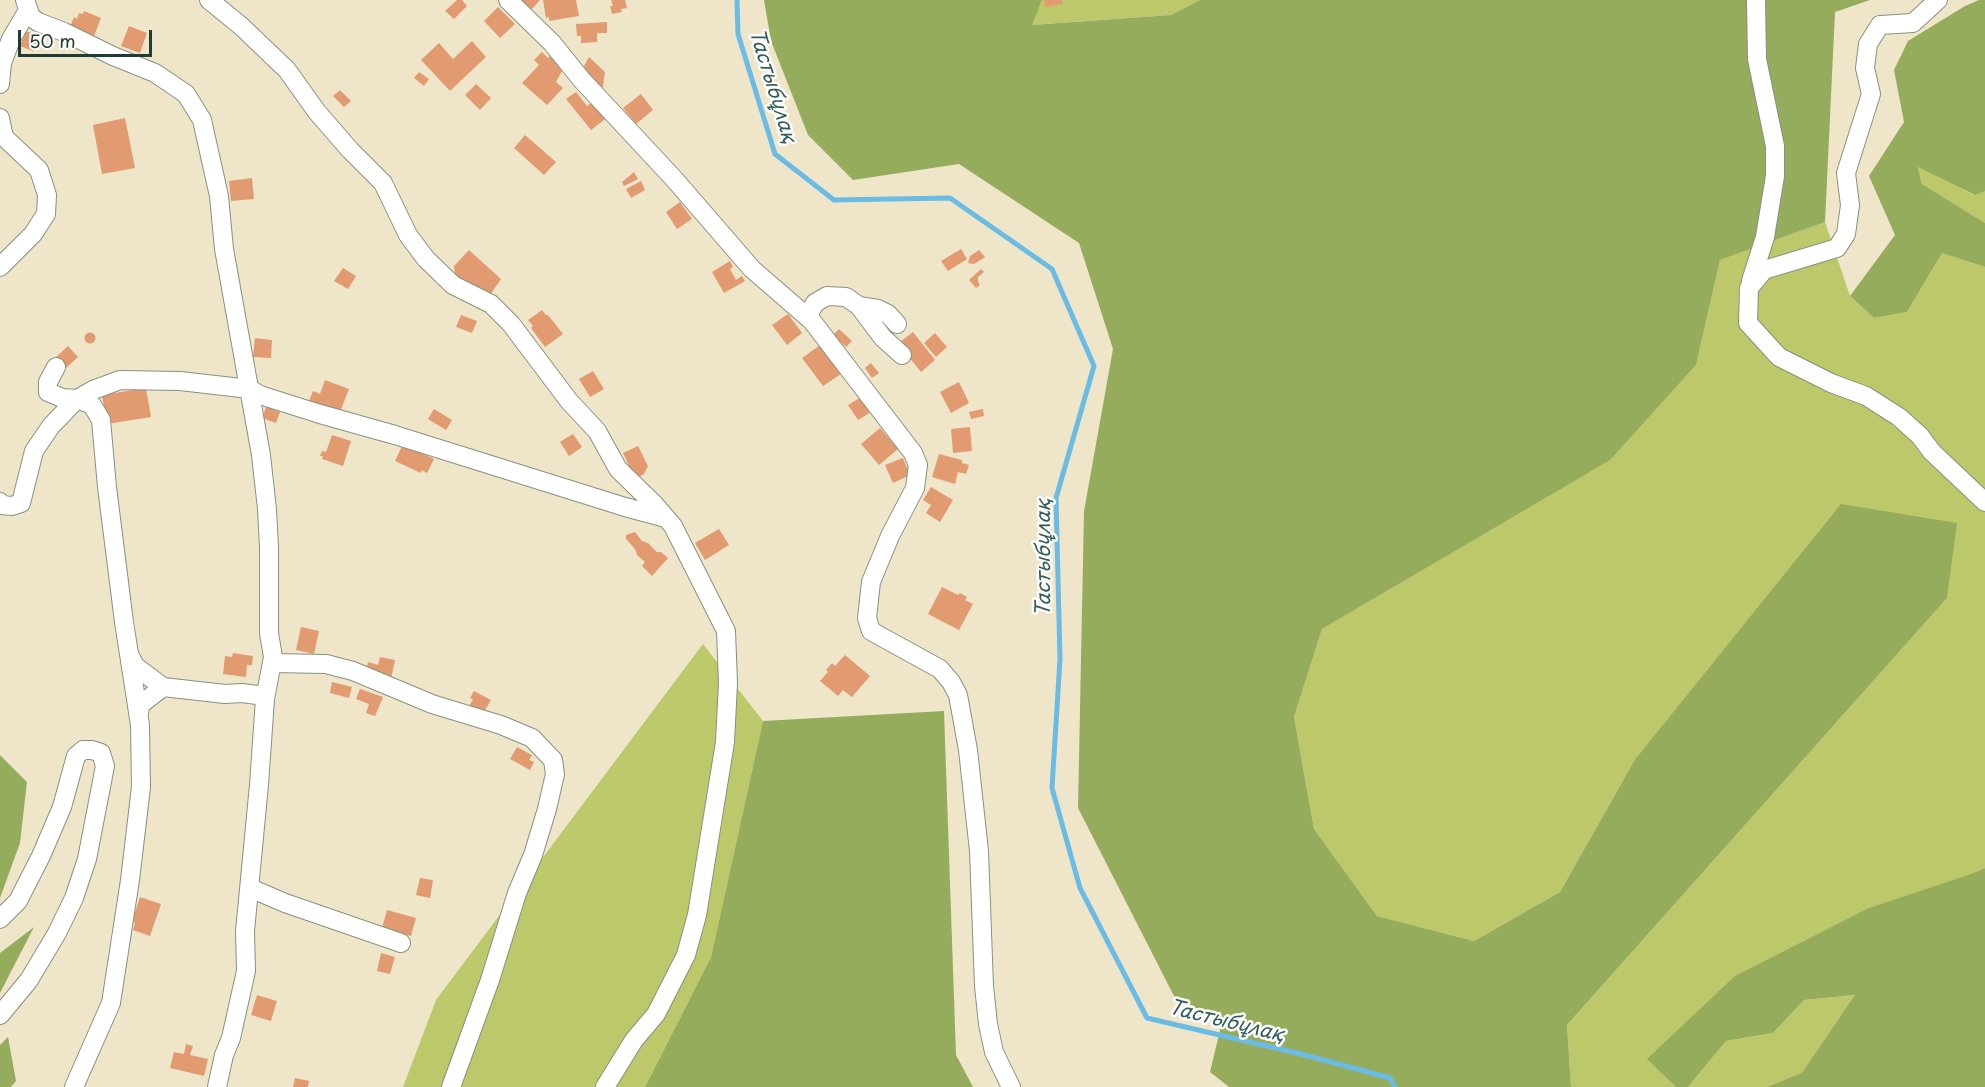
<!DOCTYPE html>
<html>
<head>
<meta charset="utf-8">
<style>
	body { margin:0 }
	#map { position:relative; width:1985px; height:1087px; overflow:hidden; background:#efe6ca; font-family:"Playpen Sans",sans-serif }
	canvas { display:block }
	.scale { position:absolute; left:18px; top:30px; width:134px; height:27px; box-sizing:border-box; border:3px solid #1f3d34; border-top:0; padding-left:8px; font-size:18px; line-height:21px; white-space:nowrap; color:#1f3d34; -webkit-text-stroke:4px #fdfcf7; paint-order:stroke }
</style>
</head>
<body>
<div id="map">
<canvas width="1985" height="1087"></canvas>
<div class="scale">50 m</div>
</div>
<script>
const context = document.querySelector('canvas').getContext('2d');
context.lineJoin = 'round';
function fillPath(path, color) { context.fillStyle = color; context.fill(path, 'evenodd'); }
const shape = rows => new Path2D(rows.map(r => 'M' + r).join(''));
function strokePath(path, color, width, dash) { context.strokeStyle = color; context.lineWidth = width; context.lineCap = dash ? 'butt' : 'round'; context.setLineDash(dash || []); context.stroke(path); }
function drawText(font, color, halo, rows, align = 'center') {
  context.font = font + ' "Playpen Sans",sans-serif'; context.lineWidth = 5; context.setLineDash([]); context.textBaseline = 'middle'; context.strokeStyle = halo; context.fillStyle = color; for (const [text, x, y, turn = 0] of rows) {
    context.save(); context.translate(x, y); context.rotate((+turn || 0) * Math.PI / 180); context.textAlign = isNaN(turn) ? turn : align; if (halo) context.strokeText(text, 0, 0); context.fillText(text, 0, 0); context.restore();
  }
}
const green = shape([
	[1042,0,1200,0,1171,15,1031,25],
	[1918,166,1974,195,1985,191,1985,223,1922,184],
	[1825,222,1850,296,1874,318,1907,312,1942,253,1985,267,1985,868,1648,1059,1676,1087,1571,1087,1567,1025,1947,598,1634,761,1560,892,1474,941,1377,916,1314,829,1294,717,1322,629,1610,459,1696,365,1720,260],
	[703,644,763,721,711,957,645,1087,403,1087,436,1000],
	[1856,995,1802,1074,1767,1087,1688,1087,1726,1041,1773,1033,1804,1000]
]);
const forest = shape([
	[764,0,1042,0,1032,25,1171,15,1200,0,1870,0,1835,12,1825,222,1720,260,1696,365,1610,460,1322,629,1294,717,1314,829,1377,916,1474,941,1560,892,1634,761,1841,504,1957,523,1947,598,1567,1025,1571,1087,1229,1087,1210,1072,1222,1022,1174,996,1078,808,1084,511,1113,349,1079,243,959,164,853,180,808,135,771,41],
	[1979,0,1985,0,1985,191,1975,195,1918,167,1922,184,1985,223,1985,267,1942,253,1907,312,1874,318,1850,296,1895,235,1869,176,1904,122,1894,70,1908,41,1965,6],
	[944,711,956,1055,973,1087,645,1087,711,957,763,721],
	[0,755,27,782,20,843,0,898],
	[1985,868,1985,1087,1767,1087,1802,1073,1855,995,1804,1000,1773,1033,1726,1041,1688,1087,1676,1087,1647,1059,1735,976,1869,908,1974,873],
	[34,927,0,993,0,953],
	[8,1037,16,1081,11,1087,0,1087,0,1045]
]);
const stream = shape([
	[737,0,738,34,775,154,834,200,950,198,1052,269,1094,366,1056,498,1060,659,1052,788,1080,888,1147,1018,1305,1055,1390,1078,1395,1087]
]);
const building = shape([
	[457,0,462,0,467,6,454,19,445,11],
	[520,0,540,0,531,10],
	[543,0,576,0,579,16,549,21,549,17,546,18],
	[611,0,625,0,627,8,621,9,622,12,612,14,610,6,613,6],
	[1044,0,1062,0,1063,4,1045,7],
	[498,7,515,24,500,38,484,21],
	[84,11,101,18,94,36,70,27,74,17,77,19,79,13,83,14],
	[607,22,607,33,597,33,597,42,581,43,581,36,577,36,576,24],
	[129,26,147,33,140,53,121,46],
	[26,31,39,36,33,51,20,46],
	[472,41,486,57,450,91,421,60,439,43,453,59],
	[542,52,548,58,550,56,563,69,556,82,563,88,547,105,522,83,539,65,534,60],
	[589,57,605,72,603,87,596,86,586,73,584,66],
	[419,72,429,79,424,86,414,78],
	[476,84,491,98,480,110,465,95],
	[340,90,351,101,344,107,333,96],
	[576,92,587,106,596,99,609,116,591,130,566,99],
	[641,94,653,110,636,124,623,108],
	[125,118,135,168,102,174,93,125],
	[525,135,556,162,544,175,514,148],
	[634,172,638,179,624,186,622,182],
	[252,178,254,199,231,201,229,181],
	[641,181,645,190,631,198,626,189],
	[680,202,692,219,677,229,666,212],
	[961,249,967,259,948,271,941,261],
	[469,250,501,279,486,301,455,274,454,266],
	[979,250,985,257,974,264,968,263,970,256],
	[730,261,733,267,730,269,736,280,742,276,745,281,724,293,712,272],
	[343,268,356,276,348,289,334,281],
	[981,269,984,272,978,277,978,282,980,285,976,288,969,280],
	[542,310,546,315,548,315,563,334,545,347,531,328,533,326,528,320],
	[788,314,802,333,787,345,772,325],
	[461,315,477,321,472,333,456,327],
	[839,329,852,341,846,347,833,335],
	[913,332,935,360,921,372,905,352,900,342],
	'84.5 338a5.5 5.5 0 1 1 11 0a5.5 5.5 0 1 1-11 0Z',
	[935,333,947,347,936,357,924,343],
	[255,338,272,340,271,358,253,357],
	[823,343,844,372,823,386,802,358],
	[68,346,78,357,66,368,56,357],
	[871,363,879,373,872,378,865,368],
	[593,371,604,389,590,397,579,379],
	[325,380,349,389,338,417,307,406,313,391,320,394],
	[959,382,969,403,951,413,940,392],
	[146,388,151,417,107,424,102,395],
	[861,397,871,412,858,420,848,405],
	[266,407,280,412,276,423,262,418],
	[434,409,452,420,446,430,428,419],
	[983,409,984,416,971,419,969,412],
	[970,427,972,451,953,453,951,429],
	[880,428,898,449,879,465,861,444],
	[573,434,582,447,569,456,560,442],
	[332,435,351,441,343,466,322,459,323,456,320,456,322,451,326,452],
	[403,444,434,459,427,473,422,470,421,473,395,461],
	[638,446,648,466,644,474,635,479,623,453],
	[939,454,962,460,962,463,969,465,966,474,958,472,955,484,932,477],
	[903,458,910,475,893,483,885,465],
	[931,487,953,500,940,522,926,513,931,505,923,500],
	[719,529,729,545,705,560,695,543],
	[635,532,642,541,648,543,657,552,661,552,668,558,652,576,642,566,645,562,637,555,635,549,626,539,626,535],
	[942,587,958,595,960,593,967,597,965,600,973,604,959,630,928,614],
	[301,627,319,631,314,654,296,650],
	[233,653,253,656,252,665,247,665,246,677,223,674,225,656,232,657],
	[845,655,870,676,852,697,843,690,838,696,820,681,828,672,826,670,832,663,835,666],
	[380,657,395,660,391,679,365,674,368,662,378,665],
	[332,682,352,687,349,698,330,693],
	[360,689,383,697,375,716,366,713,369,704,356,699],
	[474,691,491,700,481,717,467,710,473,699,470,698],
	[517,747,532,755,529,760,534,762,530,770,510,759],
	[420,878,433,880,430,898,416,895],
	[140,897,161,904,150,936,133,930,135,923,132,922],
	[387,910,416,918,411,936,382,928],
	[381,953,395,957,390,974,377,971],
	[257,995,277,1001,271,1021,251,1015],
	[186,1044,193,1046,190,1055,208,1059,204,1076,170,1068,174,1052,184,1054],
	[295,1078,309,1081,308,1087,293,1087]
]);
const minor = shape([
	[25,0,31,17,38,22,64,32,113,56,155,73,186,94,202,120,219,196,224,249,261,455,267,509,269,548,269,633,273,657,265,699,259,785,245,931,246,971,231,1038,224,1055,217,1087],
	[209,0,241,26,287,70,317,112,350,150,383,183,408,235,426,259,453,285,491,304,511,324,569,401,597,431,618,469,655,505,673,526,726,631,728,683,725,742,697,915,686,955,656,1014,634,1040,605,1087],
	[508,0,552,43,581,79,675,180,752,269,812,321,913,453,918,465,915,488,890,536,871,582,867,618,871,631,940,669,951,682,958,695,968,750,979,851,984,986,988,1024,994,1052,1011,1087],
	[1938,0,1913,23,1880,25,1868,44,1865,68,1871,94,1846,173,1850,205,1846,234,1837,248,1764,270,1749,288,1748,323,1779,357,1831,383,1866,396,1899,417,1920,436,1932,452,1985,502],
	[0,84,2,63,11,39,28,10],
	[0,118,4,137,39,170,47,195,46,214,33,234,0,267],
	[1751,281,1765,237,1775,176,1775,146,1757,59,1756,0],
	[859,306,878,309,888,314,897,324],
	[807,317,815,303,827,296,846,297,859,306,883,338,902,355],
	[56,367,48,382,48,392,62,398,77,399,92,405,101,420,107,487,124,622,140,725,141,787,130,880,111,1003,74,1087],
	[0,502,1,505,12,506,21,503,34,451,51,426,77,399,93,390,120,380,180,381,250,389,260,395,320,414,395,435,625,507,666,518],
	[130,656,135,666,163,687],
	[272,663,326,664,353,671,432,704,501,725,532,738,553,760,555,774,547,809,533,855,517,893,490,980,451,1087],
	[139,714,140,705,163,687,225,694,242,693,265,696],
	[250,888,285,903,401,943],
	[0,919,18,901,41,856,62,807,76,756,83,750,92,750,101,753,105,766,87,859,74,898,57,933,29,980,0,1015]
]);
const waterNames = [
	["Тастыбұлақ",772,86,73],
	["Тастыбұлақ",1044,558,-90],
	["Тастыбұлақ",1226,1022,14]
];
fillPath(green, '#bcc869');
fillPath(forest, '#95ac5d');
strokePath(stream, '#6abce5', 5);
fillPath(building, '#e29a71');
strokePath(minor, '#87927f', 20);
strokePath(minor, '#fff', 18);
drawText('italic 20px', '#325d60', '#fdfcf7', waterNames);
</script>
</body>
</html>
